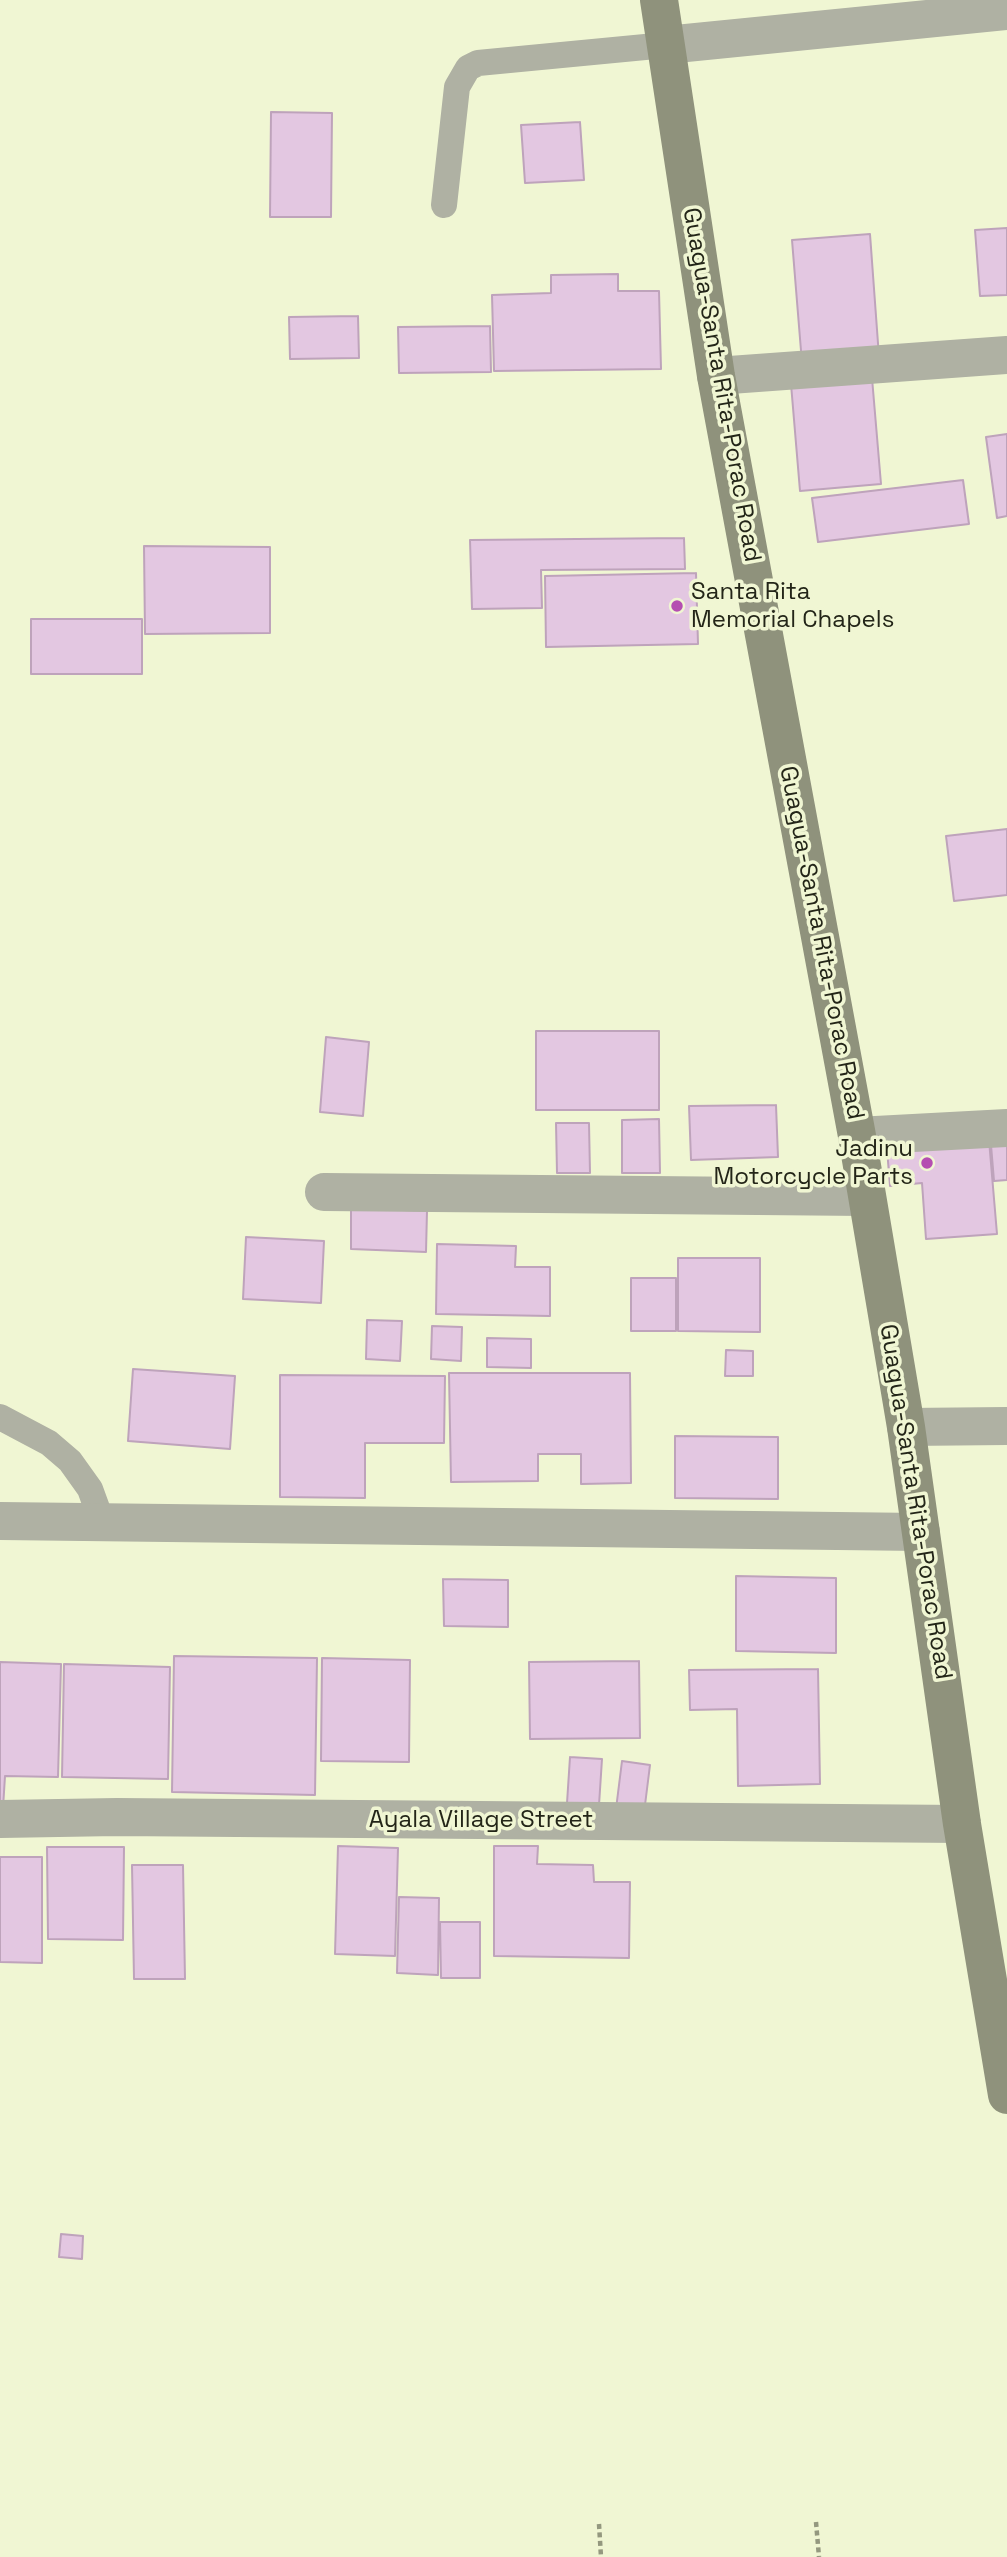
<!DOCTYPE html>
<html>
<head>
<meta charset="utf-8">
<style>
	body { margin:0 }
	canvas { display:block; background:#f0f6d3 }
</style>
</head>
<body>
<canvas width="1007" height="2557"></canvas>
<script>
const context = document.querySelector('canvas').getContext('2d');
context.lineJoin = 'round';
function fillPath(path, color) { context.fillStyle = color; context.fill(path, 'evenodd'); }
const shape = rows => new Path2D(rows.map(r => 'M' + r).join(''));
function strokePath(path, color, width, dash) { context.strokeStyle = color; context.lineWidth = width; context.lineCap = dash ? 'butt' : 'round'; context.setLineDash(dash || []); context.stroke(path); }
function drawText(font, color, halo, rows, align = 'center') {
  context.font = font + ' "Space Grotesk",sans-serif'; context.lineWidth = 7; context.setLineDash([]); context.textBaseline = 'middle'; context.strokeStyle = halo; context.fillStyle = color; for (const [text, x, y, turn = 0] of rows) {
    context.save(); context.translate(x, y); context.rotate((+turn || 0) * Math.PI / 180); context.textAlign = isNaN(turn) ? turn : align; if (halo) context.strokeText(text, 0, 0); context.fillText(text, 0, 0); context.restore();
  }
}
const building = shape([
	[271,112,332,113,331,217,270,217,271,112],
	[580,122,584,180,525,183,521,125,580,122],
	[1007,228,1007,295,980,296,975,230,1007,228],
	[870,234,879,357,802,363,792,240,870,234],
	[618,274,618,291,659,291,661,369,494,371,492,295,551,293,551,275,618,274],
	[358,316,359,358,290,359,289,317,358,316],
	[490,326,491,372,399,373,398,327,490,326],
	[872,378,881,484,800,491,791,384,872,378],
	[1007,434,1007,516,997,518,986,437,1007,434],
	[963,480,969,524,818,542,812,498,963,480],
	[684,538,685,569,541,570,542,608,472,609,470,540,684,538],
	[144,546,270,547,270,633,145,634,144,546],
	[696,573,698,644,546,647,545,576,696,573],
	[31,619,142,619,142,674,31,674,31,619],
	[1007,829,1007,895,954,901,946,836,1007,829],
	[536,1031,659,1031,659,1110,536,1110,536,1031],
	[326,1037,369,1042,363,1116,320,1112,326,1037],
	[776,1105,778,1157,691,1160,689,1106,776,1105],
	[659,1119,660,1173,622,1173,622,1120,659,1119],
	[556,1123,589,1123,590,1173,557,1173,556,1123],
	[989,1140,997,1234,926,1239,922,1183,890,1186,887,1149,989,1140],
	[1007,1144,1007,1180,994,1181,991,1145,1007,1144],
	[351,1208,427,1211,426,1252,351,1249,351,1208],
	[246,1237,324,1241,321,1303,243,1299,246,1237],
	[437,1244,516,1246,515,1267,550,1267,550,1316,436,1314,437,1244],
	[678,1258,760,1258,760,1332,678,1331,678,1258],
	[631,1278,676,1278,676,1331,631,1331,631,1278],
	[367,1320,402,1321,400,1361,366,1359,367,1320],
	[432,1326,462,1327,461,1361,431,1359,432,1326],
	[487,1338,531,1339,531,1368,487,1367,487,1338],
	[726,1350,753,1351,753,1376,725,1376,726,1350],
	[133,1369,235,1376,230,1449,128,1441,133,1369],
	[449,1373,630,1373,631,1483,581,1484,581,1454,538,1454,538,1481,451,1482,449,1373],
	[280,1375,445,1376,444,1443,365,1443,365,1498,280,1497,280,1375],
	[675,1436,778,1437,778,1499,675,1498,675,1436],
	[736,1576,836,1578,836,1653,736,1651,736,1576],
	[443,1579,508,1580,508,1627,444,1626,443,1579],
	[174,1656,317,1658,315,1795,172,1792,174,1656],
	[322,1658,410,1660,409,1762,321,1761,322,1658],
	[639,1661,640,1738,530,1739,529,1662,639,1661],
	[0,1662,61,1664,58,1777,5,1776,3,1808,0,1808,0,1662],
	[64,1664,170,1667,168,1779,62,1777,64,1664],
	[818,1669,820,1784,738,1786,737,1709,690,1710,689,1670,818,1669],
	[570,1757,602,1759,599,1805,567,1803,570,1757],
	[622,1761,650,1765,644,1813,616,1809,622,1761],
	[338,1846,398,1848,395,1956,335,1954,338,1846],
	[494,1846,538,1846,537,1864,593,1865,594,1882,630,1882,629,1958,494,1956,494,1846],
	[47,1847,124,1847,123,1940,48,1939,47,1847],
	[0,1857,42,1857,42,1963,0,1962,0,1857],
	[132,1865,183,1865,185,1979,134,1979,132,1865],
	[399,1897,439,1898,438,1975,397,1973,399,1897],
	[440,1922,480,1922,480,1978,441,1978,440,1922],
	[61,2234,83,2236,82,2259,59,2257,61,2234]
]);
const path = shape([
	[816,2522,819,2557],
	[599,2524,601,2557]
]);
const service = shape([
	[444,205,457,87,468,68,478,63,666,45],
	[0,1417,49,1443,70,1461,90,1489,102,1522]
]);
const minor = shape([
	[666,45,1007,11],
	[716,376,1007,355],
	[857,1136,1007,1128],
	[324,1192,866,1197],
	[906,1427,1007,1426],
	[0,1521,921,1532],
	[0,1819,117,1817,962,1824]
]);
const secondary = shape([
	[659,0,716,376,857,1136,906,1427,962,1824,1007,2095]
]);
const markers = [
	[677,606,7,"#b54eb1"],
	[927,1163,7,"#b54eb1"]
];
const streetNames = [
	["Guagua-Santa Rita-Porac Road",721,385,80],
	["Guagua-Santa Rita-Porac Road",821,943,79],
	["Guagua-Santa Rita-Porac Road",915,1502,81],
	["Ayala Village Street",481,1820]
];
const poiNames = [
	["Santa Rita",691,592],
	["Memorial Chapels",691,620],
	["Jadinu",913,1149,"right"],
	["Motorcycle Parts",913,1177,"right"]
];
fillPath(building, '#e3c7e1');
strokePath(building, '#bea3bb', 2);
strokePath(path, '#94987f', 4.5, [5, 3.5]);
strokePath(service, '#afb1a3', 26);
strokePath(minor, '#afb1a3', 38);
strokePath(secondary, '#8f927c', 38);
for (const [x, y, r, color] of markers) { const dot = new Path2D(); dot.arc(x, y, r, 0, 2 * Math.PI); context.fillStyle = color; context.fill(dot); strokePath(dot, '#f0f6d3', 2.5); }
drawText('24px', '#232518', '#f0f6d3', streetNames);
drawText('24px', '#232518', '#f0f6d3', poiNames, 'left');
</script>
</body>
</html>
